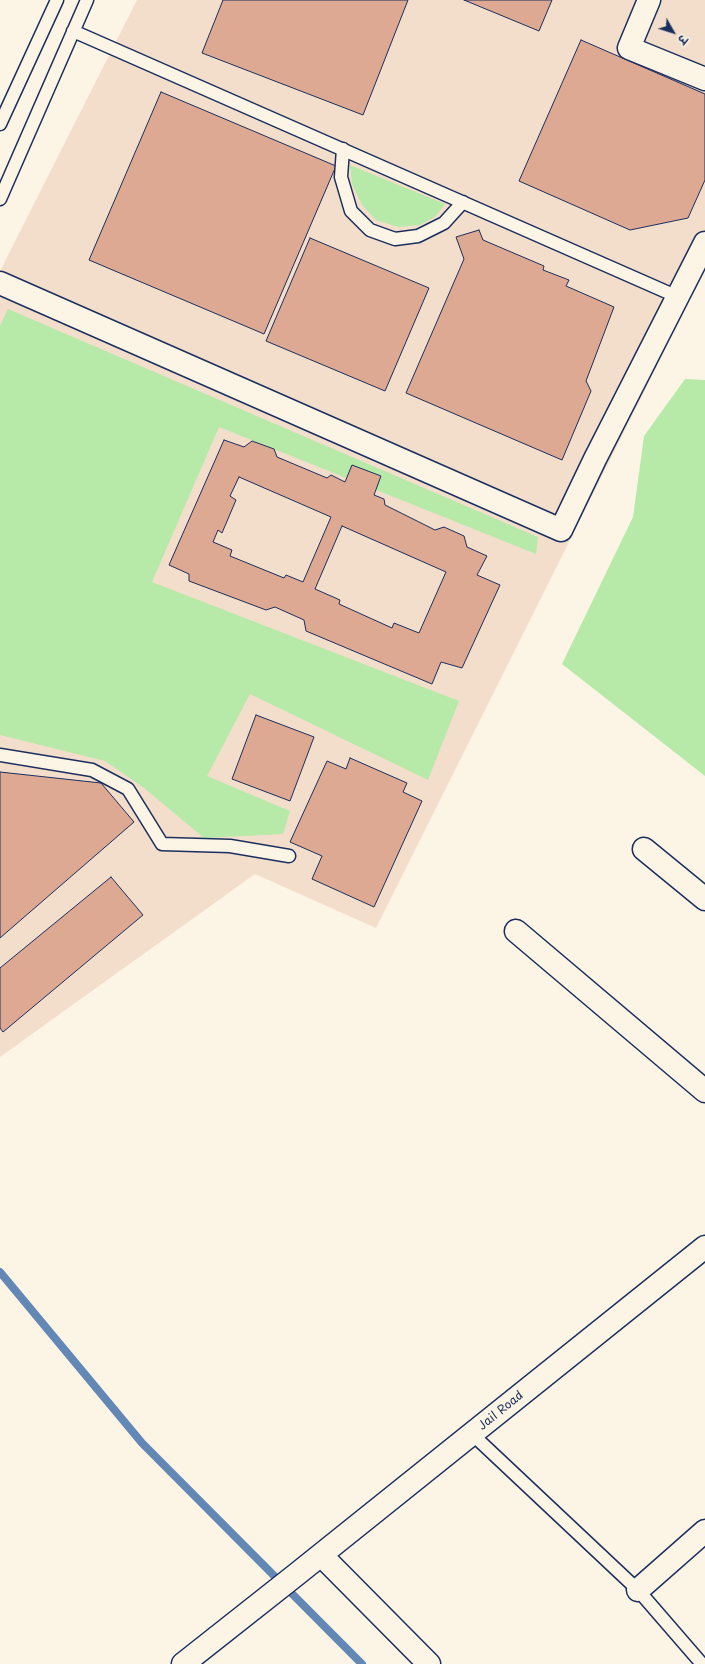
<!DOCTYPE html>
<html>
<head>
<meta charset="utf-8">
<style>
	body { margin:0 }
	#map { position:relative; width:705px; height:1664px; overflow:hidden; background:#fcf5e5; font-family:"Playpen Sans","Playpen Sans Deva",sans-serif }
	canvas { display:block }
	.north { position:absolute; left:653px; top:12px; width:40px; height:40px; -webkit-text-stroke:3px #fcf5e5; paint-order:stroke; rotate:129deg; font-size:11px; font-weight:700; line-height:16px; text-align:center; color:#1b2f5e }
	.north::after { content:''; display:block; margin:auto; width:14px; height:18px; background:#1b2f5e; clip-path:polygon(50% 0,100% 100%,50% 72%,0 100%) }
</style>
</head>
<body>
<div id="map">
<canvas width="705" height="1664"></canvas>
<div class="north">उ</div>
</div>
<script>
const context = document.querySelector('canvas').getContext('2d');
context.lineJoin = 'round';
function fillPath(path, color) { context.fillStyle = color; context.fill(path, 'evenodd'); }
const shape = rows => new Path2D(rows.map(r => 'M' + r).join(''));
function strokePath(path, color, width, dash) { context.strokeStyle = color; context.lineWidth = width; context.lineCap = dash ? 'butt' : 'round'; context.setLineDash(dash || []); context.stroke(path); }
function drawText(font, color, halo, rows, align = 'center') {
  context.font = font + ' "Playpen Sans",sans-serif'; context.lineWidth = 3; context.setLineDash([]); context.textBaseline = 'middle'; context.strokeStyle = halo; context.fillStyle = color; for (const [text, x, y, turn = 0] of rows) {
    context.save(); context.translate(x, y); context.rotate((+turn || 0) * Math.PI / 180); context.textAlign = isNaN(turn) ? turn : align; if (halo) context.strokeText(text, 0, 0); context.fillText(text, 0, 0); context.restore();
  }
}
const built = shape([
	[137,0,705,0,705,270,376,928,255,874,0,1057,0,271]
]);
const green = shape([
	[350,165,445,204,435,217,420,225,398,227,376,220,362,205,352,184],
	[8,309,538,537,536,554,219,427,152,582,459,701,428,780,250,694,207,776,290,811,283,834,204,838,144,788,105,761,0,735,0,326],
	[685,379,705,380,705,776,562,664,633,517,644,436]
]);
const stream = shape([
	[0,1272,142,1443,362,1664]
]);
const building = shape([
	[223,0,408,0,363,115,202,53,223,0],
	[464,0,552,0,539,31,464,0],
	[581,40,705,94,705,180,688,218,630,230,519,181,581,40],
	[161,92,336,166,264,334,89,260,161,92],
	[479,230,483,240,544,266,543,270,569,280,566,286,614,307,586,381,591,391,562,460,406,393,464,259,456,237,479,230],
	[310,238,429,288,385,391,266,341,310,238],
	[224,440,244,447,252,441,274,449,277,457,327,478,331,475,345,482,352,465,381,476,374,495,384,499,385,505,435,530,444,527,464,536,467,547,487,556,477,575,500,585,462,668,441,662,432,684,306,631,304,620,275,607,266,610,189,581,189,574,169,565,224,440],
	[239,477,331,517,303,582,286,575,284,578,230,556,232,550,213,542,218,530,222,533,236,500,230,496,239,477],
	[342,526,446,572,419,633,394,623,392,628,339,604,340,600,315,589,342,526],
	[256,715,314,737,290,801,232,779,256,715],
	[350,758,407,783,403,792,422,801,374,907,312,879,322,856,290,842,327,761,346,769,350,758],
	[0,772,101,783,134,822,0,938,0,772],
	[111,877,143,915,3,1032,0,1028,0,968,111,877]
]);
const lane = shape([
	[73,31,678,297],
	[0,124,57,0],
	[343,149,341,177,351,211,370,230,395,239,418,236,444,223,463,202],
	[0,199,87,0],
	[0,755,92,770,128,789,162,844,230,846,289,856],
	[472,1434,638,1590,702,1664]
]);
const street = shape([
	[649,0,629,48,705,79],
	[0,283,561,530,595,459,705,243],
	[644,849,705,899],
	[516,931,705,1091],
	[321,1555,429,1664],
	[638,1590,705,1531],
	[183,1664,297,1574,705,1247]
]);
const streetNames = [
	["Jail Road",501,1411,-39]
];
fillPath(built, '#f3decc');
fillPath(green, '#b7e9a9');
strokePath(stream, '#6488b6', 8);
fillPath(building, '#dea993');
strokePath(building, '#1b2f5e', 1);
strokePath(lane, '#1b2f5e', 15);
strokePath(street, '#1b2f5e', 25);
strokePath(lane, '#fcf5e5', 12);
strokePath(street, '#fcf5e5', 22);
drawText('12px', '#1b2f5e', '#fcf5e5', streetNames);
</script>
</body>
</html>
